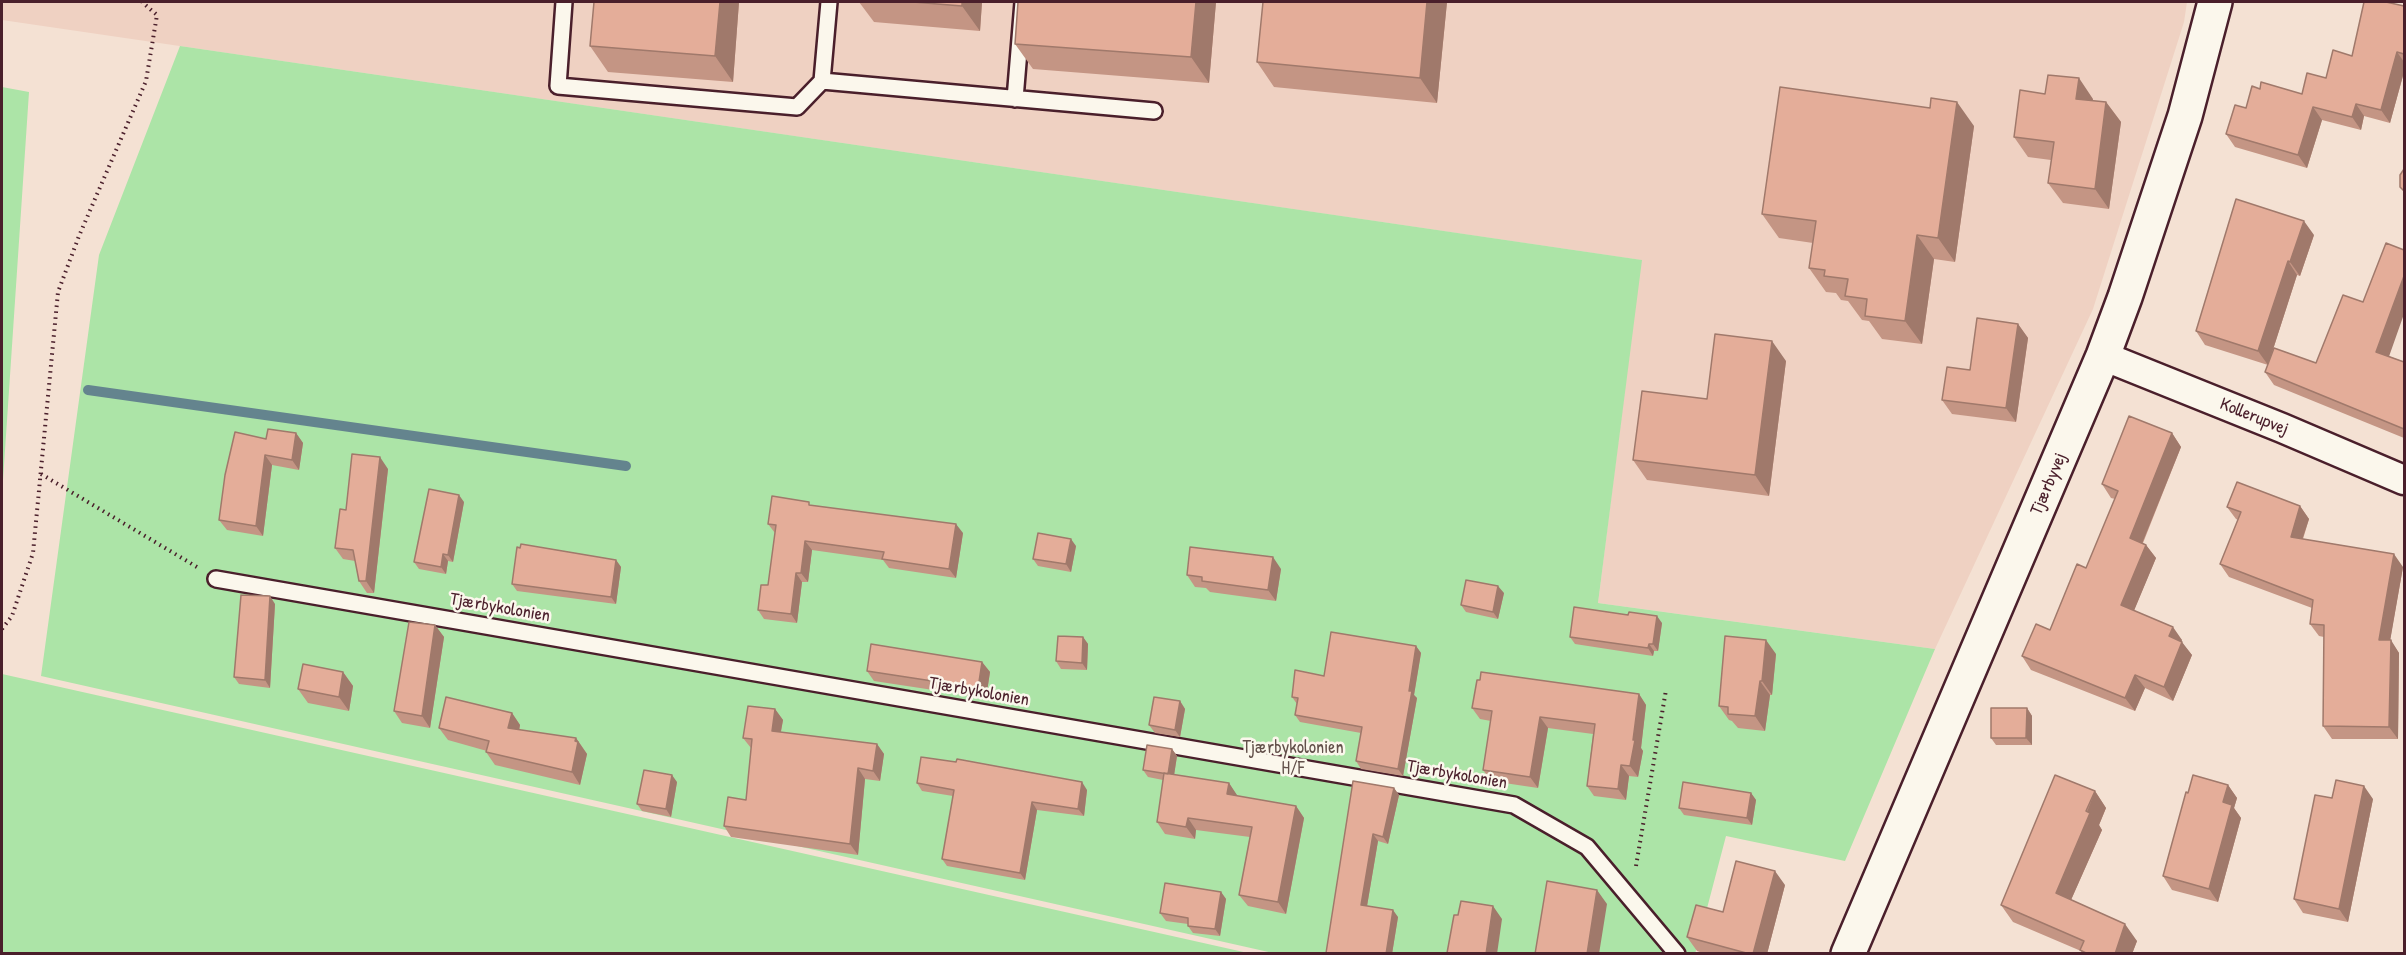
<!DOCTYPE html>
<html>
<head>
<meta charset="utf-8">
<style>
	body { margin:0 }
	#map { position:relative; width:2406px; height:955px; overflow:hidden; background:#f4e1d3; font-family:"Patrick Hand",sans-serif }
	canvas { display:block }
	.frame { position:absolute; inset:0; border:3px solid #4a1f2b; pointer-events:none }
</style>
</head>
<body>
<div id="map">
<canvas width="2406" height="955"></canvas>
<div class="frame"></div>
</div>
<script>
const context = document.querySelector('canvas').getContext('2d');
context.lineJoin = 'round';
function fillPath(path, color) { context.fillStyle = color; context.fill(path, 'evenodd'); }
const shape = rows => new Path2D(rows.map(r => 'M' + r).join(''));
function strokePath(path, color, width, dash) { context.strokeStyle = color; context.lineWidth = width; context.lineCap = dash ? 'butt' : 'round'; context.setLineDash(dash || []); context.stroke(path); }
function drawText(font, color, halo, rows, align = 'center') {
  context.font = font + ' "Patrick Hand",sans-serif'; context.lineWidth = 5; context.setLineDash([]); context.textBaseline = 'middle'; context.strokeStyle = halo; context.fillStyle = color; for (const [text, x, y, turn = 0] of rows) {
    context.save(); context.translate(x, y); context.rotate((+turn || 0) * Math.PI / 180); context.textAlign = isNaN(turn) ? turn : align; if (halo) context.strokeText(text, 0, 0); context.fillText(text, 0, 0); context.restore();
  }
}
const built = shape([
	[2,2,2187,2,2184,22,2093,309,1935,649,1598,603,1641,260,2,20]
]);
const green = shape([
	[180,46,1642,260,1598,603,1935,649,1845,861,1726,836,1695,954,1273,953,41,676,99,255],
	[2,87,29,92,2,495],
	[2,674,1248,953,2,953]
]);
const stream = shape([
	[88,390,626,466]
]);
const path = shape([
	[41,474,197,567],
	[2,629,12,616,33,553,58,292,79,236,146,81,157,15,142,2],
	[1636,866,1666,690]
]);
const service = shape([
	[564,2,558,86,797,107,822,81],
	[829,2,822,81,1154,111],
	[1015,99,1023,2],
	[216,579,1514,805,1587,847,1677,954]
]);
const minor = shape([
	[2103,356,2282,428,2404,480]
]);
const tertiary = shape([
	[1848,954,2103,356,2125,297,2185,116,2215,2]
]);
const wall = shape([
	[739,2,733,82,608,72,590,46],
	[859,2,982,2,980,31,874,22],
	[1018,2,1216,2,1209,83,1033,69,1015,44],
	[1447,2,1437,103,1274,87,1257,62],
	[2404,6,2404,72,2390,123,2364,116,2361,130,2322,120,2307,168,2235,147,2226,134,2260,89,2302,94,2326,78,2352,56],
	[2093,99,2093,101,2106,102,2121,122,2109,209,2063,203,2048,183,2051,160,2028,157,2014,137],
	[1974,126,1955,262,1934,259,1922,344,1882,339,1869,321,1862,320,1848,301,1841,300,1836,293,1826,292,1809,268,1813,243,1779,238,1762,214],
	[2314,235,2300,276,2297,275,2268,365,2205,345,2196,331],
	[2018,324,2028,338,2016,422,1952,414,1942,400,1970,370],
	[2389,356,2404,362,2404,438,2274,385,2265,372,2316,363],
	[1786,361,1769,496,1647,480,1633,460,1707,399],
	[296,433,303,443,299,470,272,465,263,536,227,530,219,520,266,439],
	[2172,433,2181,447,2143,543,2146,545,2156,558,2134,610,2182,640,2181,642,2192,655,2173,701,2145,688,2135,711,2031,670,2022,656,2050,630,2086,568,2115,499,2111,498,2102,484],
	[388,469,374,593,367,593,359,581,355,561,343,559,335,548,346,510],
	[464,502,453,562,448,561,446,574,419,569,414,562],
	[811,505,963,533,956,578,889,568,883,560,812,550,808,582,802,582,797,623,764,619,758,610,768,585,775,533,768,524],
	[2300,506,2309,519,2303,539,2403,567,2390,640,2399,653,2398,739,2332,739,2323,726,2324,637,2319,636,2310,624,2312,608,2229,577,2220,564,2238,520,2236,519,2227,507],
	[1076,546,1071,572,1038,566,1033,559],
	[616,560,621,567,616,604,517,591,512,584],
	[1281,569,1276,601,1210,592,1206,588,1195,587,1187,575],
	[1504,593,1498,619,1466,612,1461,605],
	[275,604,270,688,239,684,234,677],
	[1628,615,1662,623,1658,651,1654,651,1653,656,1575,644,1570,637],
	[435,625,444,637,430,728,402,723,394,711],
	[1083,637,1088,644,1087,670,1061,669,1056,661],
	[1416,646,1421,653,1414,695,1417,698,1403,776,1361,769,1356,761,1361,733,1300,722,1295,715,1297,704,1292,697,1324,676],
	[1776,654,1772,695,1770,695,1765,731,1738,728,1732,721,1729,720,1719,706],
	[982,662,990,672,986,698,874,681,867,671],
	[343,672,353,686,349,711,308,703,298,689],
	[1639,694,1646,705,1641,748,1643,751,1638,777,1629,776,1626,800,1594,796,1587,786,1593,734,1548,728,1538,788,1491,781,1483,770,1491,721,1480,719,1472,708],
	[1180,701,1185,709,1180,737,1155,733,1149,725],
	[2027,708,2032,716,2032,745,1996,745,1991,738],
	[775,709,783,720,781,732,877,744,884,754,880,781,865,779,858,855,731,837,724,826,746,800,751,748,743,738],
	[512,713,520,725,519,730,576,738,587,754,580,785,495,765,486,752,487,751,448,740,439,728],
	[1172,749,1177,756,1174,775,1229,783,1237,796,1296,806,1304,818,1286,914,1248,906,1239,895,1250,837,1196,830,1195,839,1165,834,1157,822,1163,780,1148,777,1143,770],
	[1353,781,1394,788,1399,795,1388,844,1378,841,1367,906,1398,917,1392,954,1326,954,1326,953],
	[677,782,671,817,642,811,637,804],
	[917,783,1087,790,1084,816,1037,810,1025,880,947,866,942,859,953,796,922,791],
	[2228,785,2237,798,2234,808,2241,818,2218,902,2172,890,2163,876,2188,793],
	[2095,791,2106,808,2099,825,2102,830,2071,900,2137,941,2132,954,2082,954,2081,951,2013,922,2001,905],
	[1751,793,1756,800,1752,825,1684,815,1679,808],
	[2332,798,2373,799,2348,922,2303,913,2294,899],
	[1785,885,1767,954,1706,954,1697,951,1687,937,1723,912],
	[1221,892,1226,899,1220,936,1193,933,1188,926,1188,924,1166,921,1160,913]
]);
const shadedWall = shape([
	[720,2,739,2,733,82,715,56],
	[962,2,982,2,980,31,962,6],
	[1196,2,1216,2,1209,83,1191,57],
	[1427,2,1447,2,1437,103,1420,78],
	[2397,52,2404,62,2404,72,2390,123,2381,110],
	[2079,78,2093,99,2090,119,2076,99],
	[1957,102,1974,126,1955,262,1938,238],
	[2106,102,2121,122,2109,209,2095,189],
	[2356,104,2364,116,2361,130,2352,117],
	[2313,107,2322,120,2307,168,2298,155],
	[2304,221,2314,235,2300,276,2290,262],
	[1917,235,1934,259,1922,344,1905,321],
	[2288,261,2297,275,2268,365,2258,351],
	[2404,276,2404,314,2386,365,2376,352],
	[2018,324,2028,338,2016,422,2006,408],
	[1772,341,1786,361,1769,496,1755,475],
	[296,433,303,443,299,470,292,460],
	[2172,433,2181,447,2139,551,2130,538],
	[265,455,272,465,263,536,256,526],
	[380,457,388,469,374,593,366,581],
	[459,495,464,502,453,562,448,555],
	[2300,506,2309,519,2299,549,2291,537],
	[956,524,963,533,956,578,949,569],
	[1071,539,1076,546,1071,572,1066,564],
	[805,541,812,550,808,582,801,573],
	[2146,545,2156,558,2131,618,2121,605],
	[443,554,448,561,446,574,441,567],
	[2394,554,2403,567,2388,653,2379,640],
	[1273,557,1281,569,1276,601,1268,590],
	[616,560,621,567,616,604,611,597],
	[796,573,802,582,797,623,791,614],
	[1498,586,1504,593,1498,619,1493,612],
	[270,596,275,604,270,688,265,680],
	[1657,616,1662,623,1658,651,1653,644],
	[435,625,444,637,430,728,422,716],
	[2173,627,2182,640,2178,649,2169,636],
	[1083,637,1088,644,1087,670,1082,663],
	[1766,640,1776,654,1772,695,1762,681],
	[2391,640,2399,653,2398,739,2389,727],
	[2182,642,2192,655,2173,701,2164,687],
	[1649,644,1654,651,1653,656,1648,648],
	[1416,646,1421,653,1414,695,1417,698,1403,776,1398,769],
	[982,662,990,672,986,698,978,688],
	[343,672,353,686,349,711,339,697],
	[2135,675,2145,688,2135,711,2125,698],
	[1760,681,1770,695,1765,731,1755,716],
	[1639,694,1646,705,1641,748,1643,751,1638,777,1630,766,1633,740],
	[1180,701,1185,709,1180,737,1175,730],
	[2027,708,2032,716,2032,745,2026,738],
	[775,709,783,720,779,741,772,731],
	[512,713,520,725,517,741,508,728],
	[1540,717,1548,728,1538,788,1530,777],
	[576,738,587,754,580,785,572,772],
	[877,744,884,754,880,781,873,771],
	[1172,749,1177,756,1173,782,1168,775],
	[1621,765,1629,776,1626,800,1618,789],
	[858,768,865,779,858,855,850,844],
	[672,775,677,782,671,817,666,809],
	[1082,782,1087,790,1084,816,1078,809],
	[1229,783,1237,795,1236,806,1227,794],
	[2228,785,2237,798,2234,808,2241,818,2218,902,2209,889,2223,802],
	[2364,786,2373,799,2348,922,2339,909],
	[1394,788,1399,795,1388,844,1383,837],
	[2095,791,2106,808,2099,825,2102,830,2067,909,2056,893],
	[1751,793,1756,800,1752,825,1747,818],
	[1032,802,1037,810,1025,880,1020,873],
	[1296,806,1304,818,1286,914,1278,902],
	[1188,818,1196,830,1195,839,1186,827],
	[1373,834,1378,841,1366,912,1361,905],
	[1775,871,1785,885,1767,954,1753,954],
	[1597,890,1607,904,1599,954,1587,954],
	[1221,892,1226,899,1220,936,1215,929],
	[1493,906,1502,919,1497,954,1486,954],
	[1393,910,1398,917,1392,954,1386,954],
	[2125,924,2137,941,2132,954,2115,954]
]);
const building = shape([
	[594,2,720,2,715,56,590,46,594,2],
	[913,2,962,2,962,6,913,2],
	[1018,2,1196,2,1191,57,1015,44,1018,2],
	[1263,2,1427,2,1420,78,1257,62,1263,2],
	[2364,2,2386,2,2404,6,2404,54,2397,52,2381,110,2356,104,2352,117,2313,107,2298,155,2226,134,2235,105,2246,108,2252,86,2260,89,2261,82,2302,94,2307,73,2326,78,2333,50,2352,56,2364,2],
	[2048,75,2079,78,2076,99,2106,102,2095,189,2048,183,2054,142,2014,137,2020,90,2045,94,2048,75],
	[1780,87,1930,108,1931,98,1957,102,1938,238,1917,235,1905,321,1865,316,1867,299,1845,296,1848,279,1824,276,1825,270,1809,268,1816,221,1762,214,1780,87],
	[2404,169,2404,191,2400,187,2400,175,2404,169],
	[2236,199,2304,221,2290,262,2288,261,2258,351,2196,331,2236,199],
	[2386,243,2404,250,2404,276,2376,352,2404,362,2404,429,2265,372,2274,348,2316,363,2343,295,2363,302,2386,243],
	[1977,318,2018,324,2006,408,1942,400,1947,367,1970,370,1977,318],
	[1715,334,1772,341,1755,475,1633,460,1642,391,1707,399,1715,334],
	[2129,416,2172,433,2130,538,2146,545,2121,605,2173,627,2169,636,2182,642,2164,687,2135,675,2125,698,2022,656,2036,624,2050,630,2077,564,2086,568,2118,491,2102,484,2129,416],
	[268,429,296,433,292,460,265,455,256,526,219,520,225,475,235,432,266,439,268,429],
	[352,454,380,457,366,581,359,581,353,550,335,548,340,509,346,510,352,454],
	[2237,482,2300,506,2291,537,2394,554,2379,640,2391,640,2389,727,2323,726,2324,625,2310,624,2313,600,2220,564,2241,512,2227,507,2237,482],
	[429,489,459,495,448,555,443,554,441,567,414,562,429,489],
	[772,496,809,502,809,505,956,524,949,569,882,559,884,552,805,541,801,573,796,573,791,614,758,610,761,585,768,585,776,525,768,524,772,496],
	[1038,533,1071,539,1066,564,1033,559,1038,533],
	[521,544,616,560,611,597,512,584,517,547,520,548,521,544],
	[1190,547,1273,557,1268,590,1202,581,1202,577,1187,575,1190,547],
	[1466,580,1498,586,1493,612,1461,605,1466,580],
	[241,595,270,596,265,680,234,677,241,595],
	[1574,607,1628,615,1629,612,1657,616,1653,644,1649,644,1648,648,1570,637,1574,607],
	[409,622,435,625,422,716,394,711,409,622],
	[1331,632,1416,646,1409,691,1412,691,1398,769,1356,761,1362,727,1295,715,1298,698,1292,697,1295,670,1324,676,1331,632],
	[1058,636,1083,637,1082,663,1056,661,1058,636],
	[1725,636,1766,640,1762,681,1760,681,1755,716,1728,714,1728,707,1719,706,1725,636],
	[871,644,982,662,978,688,867,671,871,644],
	[303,664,343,672,339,697,298,689,303,664],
	[1481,672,1639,694,1633,740,1635,740,1630,766,1621,765,1618,789,1587,786,1595,724,1540,717,1530,777,1483,770,1492,711,1472,708,1477,680,1480,680,1481,672],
	[446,697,512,713,508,728,576,738,575,741,578,742,572,772,486,752,489,741,439,728,446,697],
	[1154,697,1180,701,1175,730,1149,725,1154,697],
	[748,706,775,709,772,731,877,744,873,771,858,768,850,844,724,826,728,797,746,800,752,739,743,738,748,706],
	[1991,708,2027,708,2026,738,1991,738,1991,708],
	[1147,745,1172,749,1168,774,1143,770,1147,745],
	[921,757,956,762,957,759,1082,782,1078,809,1032,802,1020,873,942,859,954,790,917,783,921,757],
	[644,770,672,775,666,809,637,804,644,770],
	[1164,773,1229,783,1227,794,1296,806,1278,902,1239,895,1252,827,1188,818,1186,827,1157,822,1164,773],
	[2055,775,2095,791,2086,811,2090,813,2056,893,2125,924,2115,954,2088,954,2080,950,2084,941,2001,905,2055,775],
	[2193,775,2228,785,2223,802,2232,805,2209,889,2163,876,2186,792,2188,793,2193,775],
	[2336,780,2364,786,2339,909,2294,899,2315,795,2332,798,2336,780],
	[1353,781,1394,788,1383,837,1373,834,1361,905,1393,910,1386,954,1330,954,1326,953,1353,781],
	[1683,782,1751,793,1747,818,1679,808,1683,782],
	[1736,861,1775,871,1753,954,1750,954,1687,937,1696,905,1723,912,1736,861],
	[1547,881,1597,890,1587,954,1535,954,1547,881],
	[1165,883,1221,892,1215,929,1188,926,1188,918,1160,913,1165,883],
	[1461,901,1493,906,1486,954,1447,953,1454,915,1458,915,1461,901]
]);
const streetNames = [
	["Kollerupvej",2254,417,22],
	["Tjærbyvej",2049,484,-67],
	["Tjærbykolonien",500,608,10],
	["Tjærbykolonien",979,692,10],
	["Tjærbykolonien",1457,775,10]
];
const parkNames = [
	["Tjærbykolonien",1293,748],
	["H/F",1293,769]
];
fillPath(built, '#efd1c2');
fillPath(green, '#ace4a7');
strokePath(stream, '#64848e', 10);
strokePath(service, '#4a1f2b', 20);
strokePath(minor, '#4a1f2b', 33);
strokePath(tertiary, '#4a1f2b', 38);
strokePath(path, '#4a1f2b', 4, [1.5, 4.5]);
strokePath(service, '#fbf7ec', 15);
strokePath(minor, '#fbf7ec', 28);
strokePath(tertiary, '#fbf7ec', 33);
fillPath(wall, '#c49584');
fillPath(shadedWall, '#a0796b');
fillPath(building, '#e4ad99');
strokePath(building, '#a0796b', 1.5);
drawText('18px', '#4a1f2b', '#fbf7ec', streetNames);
drawText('18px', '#62504a', '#fbf7ec', parkNames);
</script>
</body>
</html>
